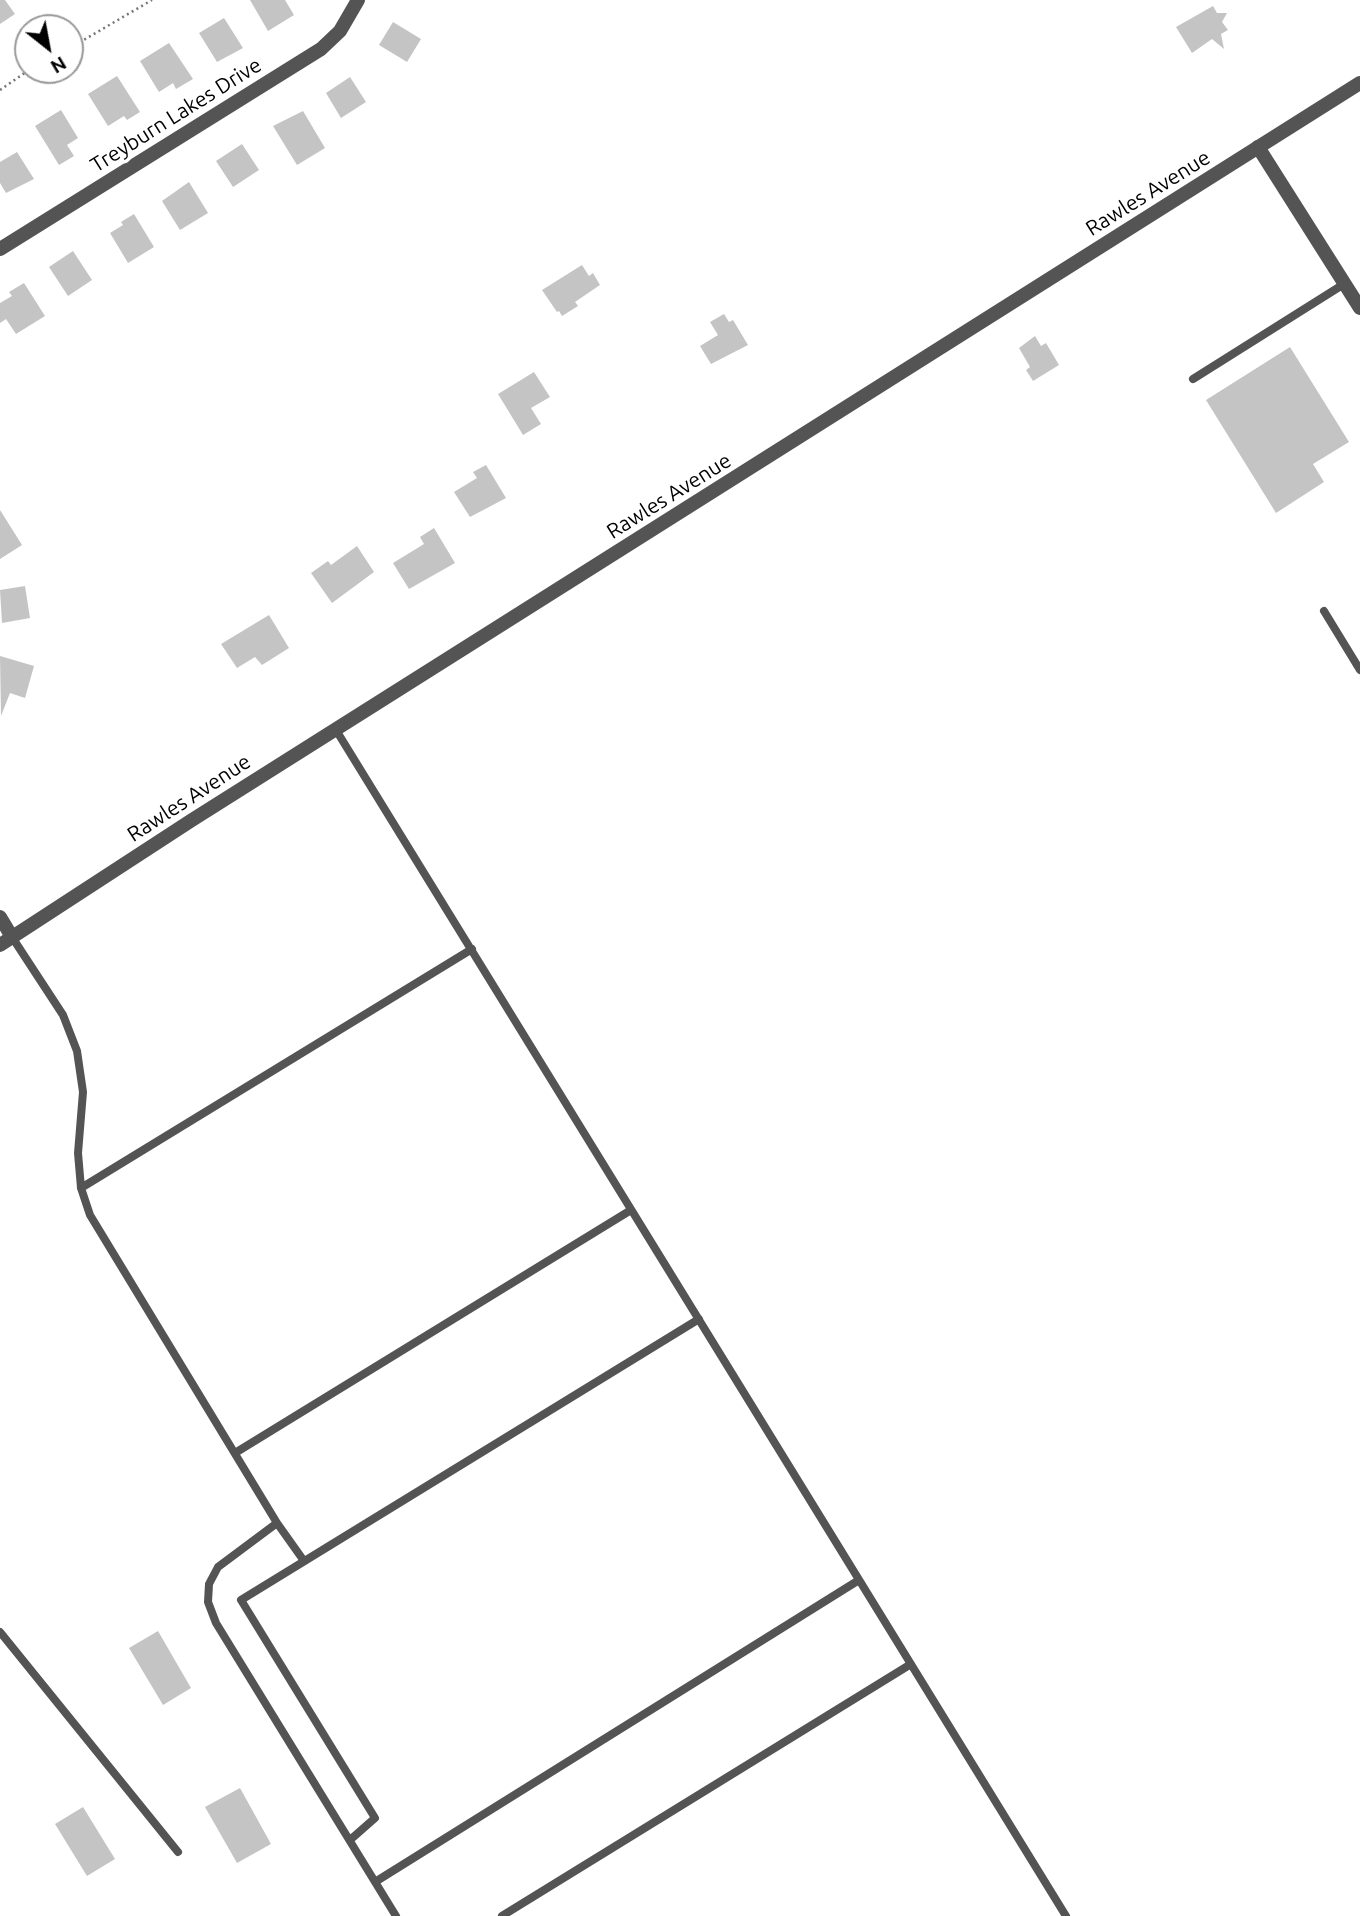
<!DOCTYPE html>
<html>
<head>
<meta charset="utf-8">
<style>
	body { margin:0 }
	#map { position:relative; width:1360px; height:1916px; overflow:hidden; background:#fff; font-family:Ubuntu,sans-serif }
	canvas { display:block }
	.north { position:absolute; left:14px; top:14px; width:70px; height:70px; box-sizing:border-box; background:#fff; border:2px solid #999; border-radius:50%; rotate:149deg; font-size:19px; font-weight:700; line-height:28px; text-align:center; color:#000 }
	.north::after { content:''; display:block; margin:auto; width:24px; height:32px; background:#000; clip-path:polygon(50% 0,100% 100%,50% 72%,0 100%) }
</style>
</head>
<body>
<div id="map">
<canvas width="1360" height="1916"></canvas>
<div class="north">N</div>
</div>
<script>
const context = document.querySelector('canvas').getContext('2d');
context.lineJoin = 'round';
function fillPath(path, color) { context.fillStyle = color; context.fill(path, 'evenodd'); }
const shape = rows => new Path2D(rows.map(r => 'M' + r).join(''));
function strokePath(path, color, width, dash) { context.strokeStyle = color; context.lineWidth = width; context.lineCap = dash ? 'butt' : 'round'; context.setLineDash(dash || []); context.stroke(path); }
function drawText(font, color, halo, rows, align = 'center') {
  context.font = font + ' Ubuntu,sans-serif'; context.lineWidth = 7; context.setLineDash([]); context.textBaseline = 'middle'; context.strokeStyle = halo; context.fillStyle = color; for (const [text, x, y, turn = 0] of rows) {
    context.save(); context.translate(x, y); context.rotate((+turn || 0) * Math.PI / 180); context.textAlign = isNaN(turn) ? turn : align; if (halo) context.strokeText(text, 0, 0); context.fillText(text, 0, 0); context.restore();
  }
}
const building = shape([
	[0,0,5,0,15,14,0,24],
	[250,0,285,0,294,15,268,31],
	[1213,6,1217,13,1227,13,1222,22,1228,30,1221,34,1224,49,1212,39,1192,53,1176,27],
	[224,18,243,48,217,62,199,33],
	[393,22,421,39,407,62,379,45],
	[169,43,193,79,176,89,173,83,159,92,140,61],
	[117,76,140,112,127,120,124,116,108,126,88,94],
	[350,77,366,102,341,118,326,93],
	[61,110,78,138,67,145,74,156,59,165,35,126],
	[303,111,325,148,297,165,273,126],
	[242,144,259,170,233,187,216,161],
	[17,152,34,179,6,193,0,183,0,162],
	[189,182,208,213,180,230,162,201],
	[134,214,154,247,128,263,110,233,123,225,121,222],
	[73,251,92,280,68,296,49,267],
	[582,265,589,276,593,273,600,285,575,302,578,306,562,316,559,311,557,312,542,290],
	[24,283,45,316,16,334,6,319,0,323,0,303,12,296,9,292],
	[724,314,729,322,733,320,748,345,711,364,700,346,718,335,710,322],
	[1035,336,1041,346,1046,343,1059,365,1033,381,1026,370,1030,367,1019,348],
	[1290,347,1349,442,1313,464,1324,482,1276,513,1206,400],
	[534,372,550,397,531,408,541,424,523,435,498,394],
	[486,465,506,498,470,517,454,492,477,478,473,472],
	[0,510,22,545,0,559],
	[434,528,455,563,409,589,393,563,424,544,420,537],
	[357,546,374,572,332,603,311,573,328,561,331,565],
	[25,586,30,618,2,623,0,590],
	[269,615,289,648,262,665,255,657,237,668,221,644],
	[0,656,34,666,25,698,10,693,1,716],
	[158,1631,191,1688,163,1705,129,1648],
	[240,1788,271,1844,237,1863,205,1807],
	[83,1807,115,1859,87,1876,55,1824]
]);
const path = shape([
	[70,48,152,0],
	[0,90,29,70]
]);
const service = shape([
	[1193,379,1344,284],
	[1324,611,1360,670],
	[336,730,1066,1916],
	[12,937,63,1015,77,1051,83,1092,78,1153,81,1188,90,1215,277,1523,218,1567,209,1584,208,1602,216,1623,396,1916],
	[81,1188,472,949],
	[235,1453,631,1210],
	[277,1523,304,1561],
	[0,1632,178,1852],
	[350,1840,375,1818,241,1600,699,1319],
	[375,1882,859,1580],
	[502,1916,911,1664]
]);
const minor = shape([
	[1258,147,1360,308],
	[0,249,321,49,340,31,358,0],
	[0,917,12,937]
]);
const tertiary = shape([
	[0,945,192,820,1360,83]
]);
const streetNames = [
	["Treyburn Lakes Drive",176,115,-32],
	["Rawles Avenue",1148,193,-32],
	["Rawles Avenue",669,496,-32],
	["Rawles Avenue",189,798,-33]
];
fillPath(building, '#c4c4c4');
strokePath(path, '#767676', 2.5, [2, 3.5]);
strokePath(service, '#545454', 8);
strokePath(minor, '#545454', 14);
strokePath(tertiary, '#545454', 14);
drawText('21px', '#000', '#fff', streetNames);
</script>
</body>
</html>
